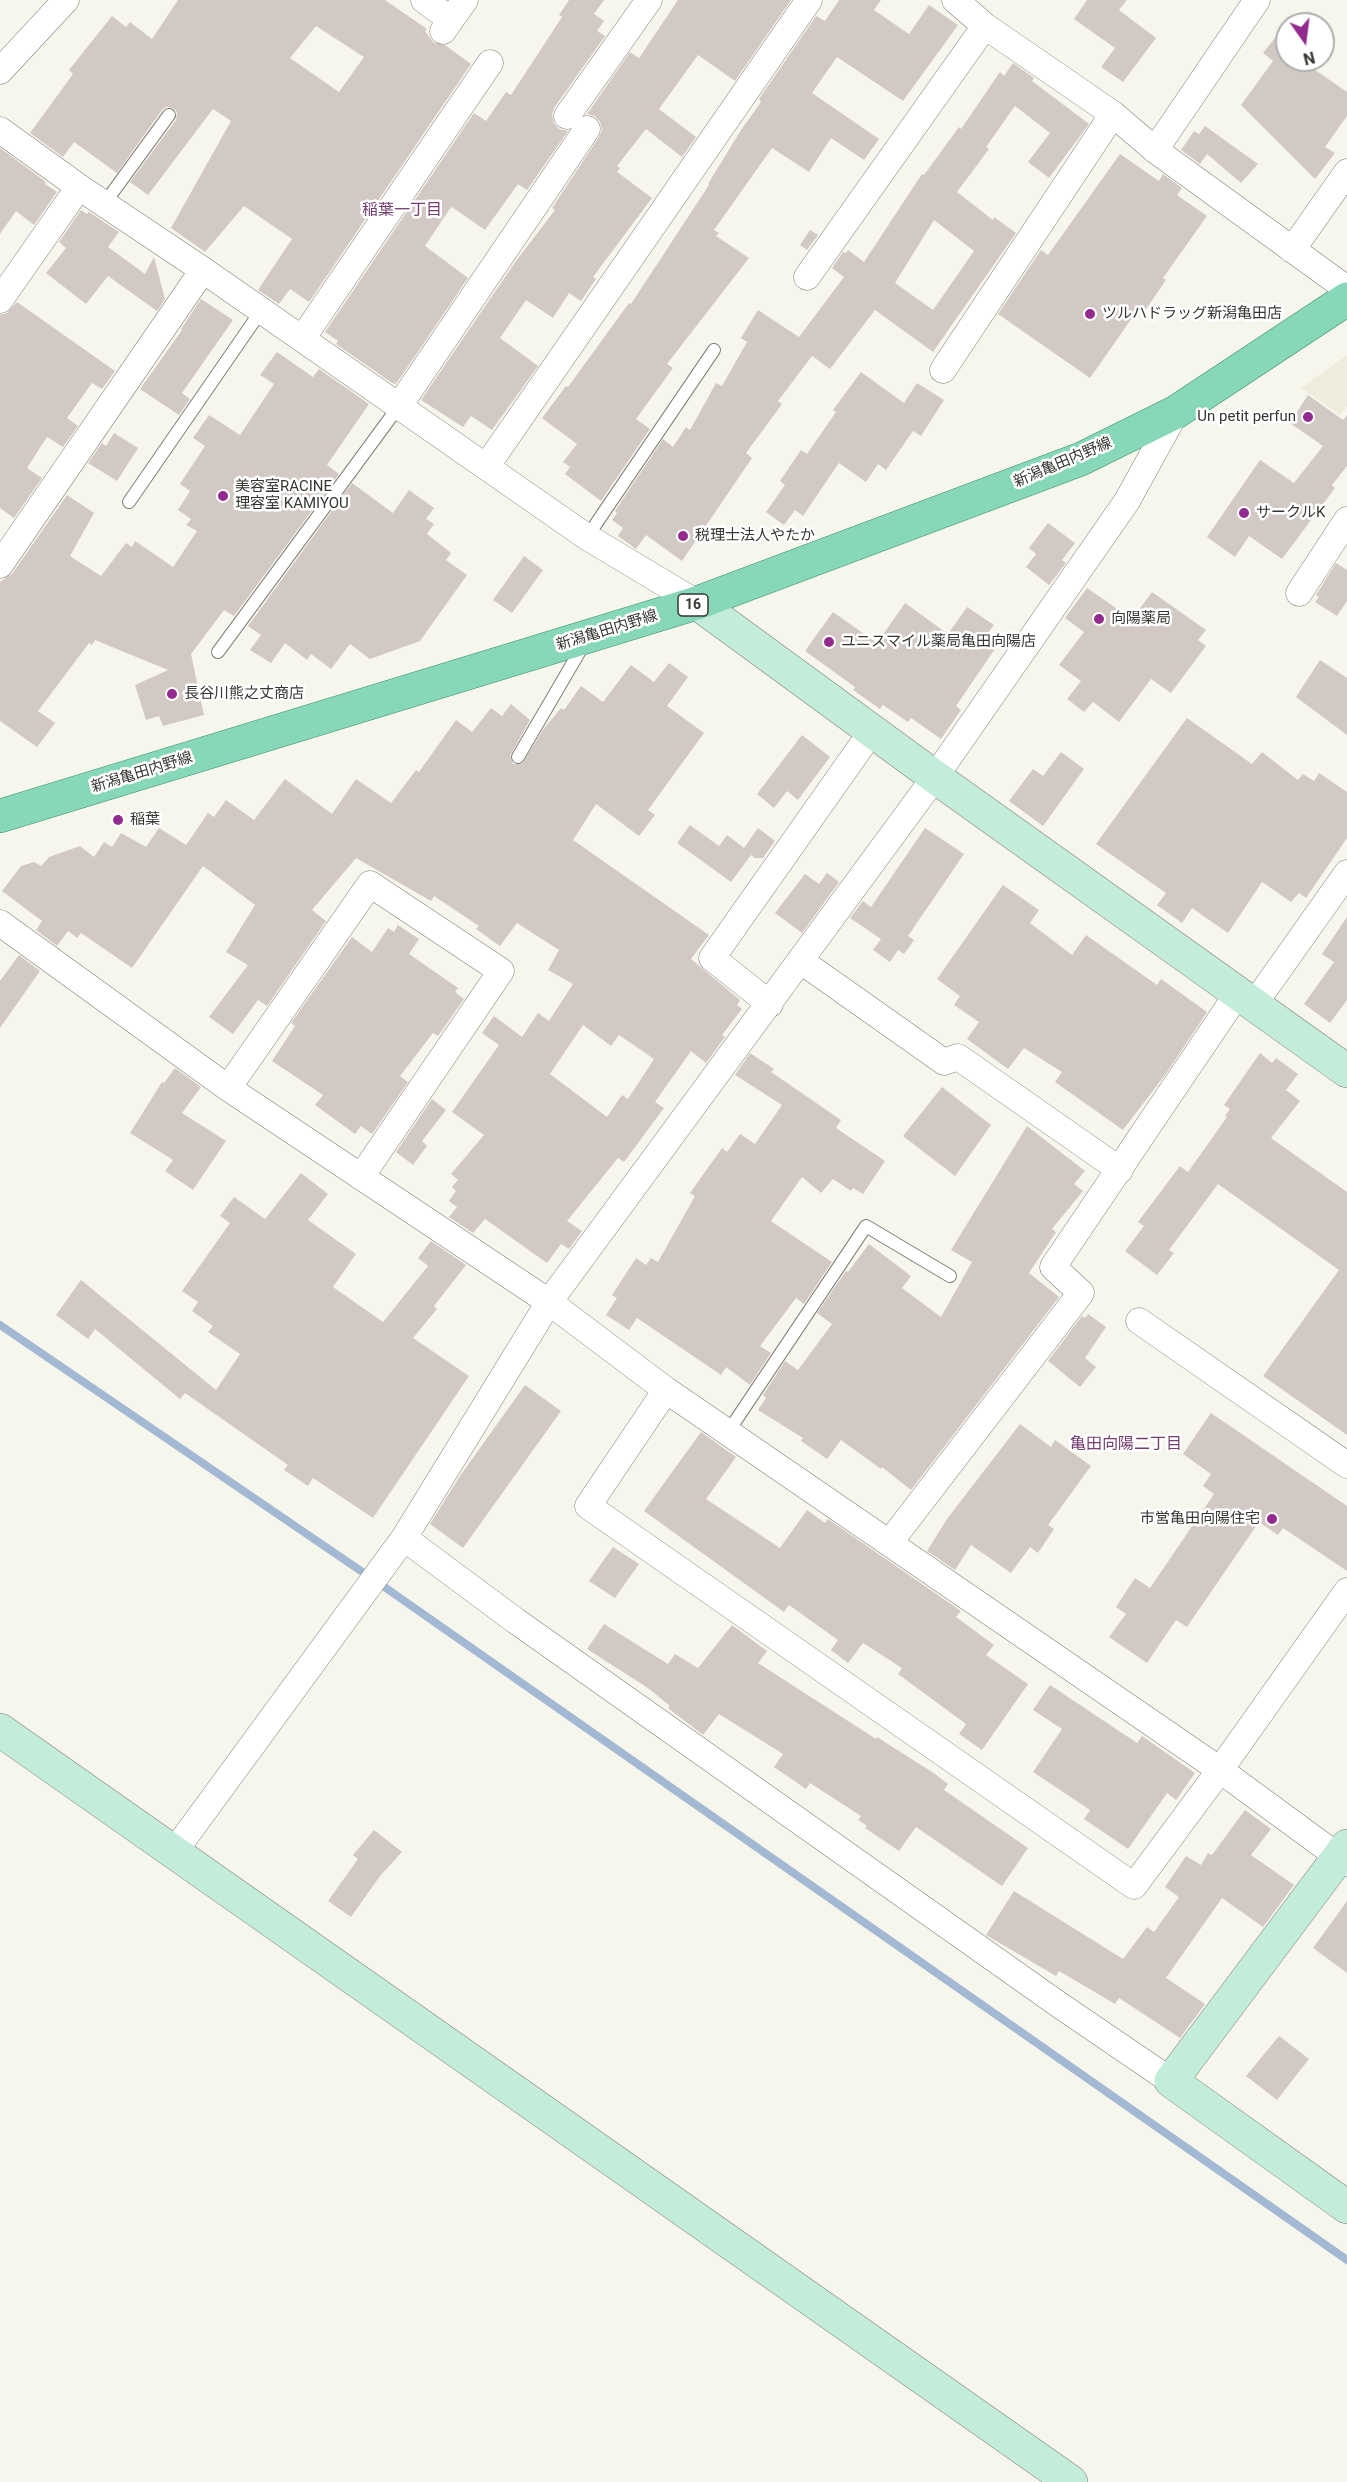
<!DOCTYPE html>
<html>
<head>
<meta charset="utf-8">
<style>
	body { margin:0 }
	#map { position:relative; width:1347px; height:2482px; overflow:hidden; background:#f7f6ed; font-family:Roboto,sans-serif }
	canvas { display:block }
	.north { position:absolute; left:1275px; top:12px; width:60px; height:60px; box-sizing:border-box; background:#fff; border:2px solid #afafad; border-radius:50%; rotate:166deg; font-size:16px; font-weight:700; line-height:24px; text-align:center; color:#363632 }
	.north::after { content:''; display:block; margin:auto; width:21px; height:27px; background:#932a8e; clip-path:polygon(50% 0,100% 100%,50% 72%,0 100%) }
</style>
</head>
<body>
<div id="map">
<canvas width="1347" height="2482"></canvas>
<div class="north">N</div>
</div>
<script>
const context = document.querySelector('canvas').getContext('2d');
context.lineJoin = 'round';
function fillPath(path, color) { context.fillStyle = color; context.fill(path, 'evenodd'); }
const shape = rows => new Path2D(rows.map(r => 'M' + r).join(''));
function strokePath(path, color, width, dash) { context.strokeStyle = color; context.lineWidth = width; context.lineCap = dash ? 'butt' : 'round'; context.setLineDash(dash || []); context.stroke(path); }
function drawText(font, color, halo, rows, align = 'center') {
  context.font = font + ' Roboto,"Noto Sans JP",sans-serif'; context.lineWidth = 5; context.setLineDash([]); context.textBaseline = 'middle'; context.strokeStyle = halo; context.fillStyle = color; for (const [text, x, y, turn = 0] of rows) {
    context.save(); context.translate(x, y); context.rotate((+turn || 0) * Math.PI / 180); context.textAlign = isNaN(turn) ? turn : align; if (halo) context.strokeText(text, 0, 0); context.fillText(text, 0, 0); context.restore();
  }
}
const built = shape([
	[1347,355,1347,406,1340,415,1301,388]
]);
const stream = shape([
	[0,1325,383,1586,1347,2260]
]);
const building = shape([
	[178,0,385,0,427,29,425,31,434,43,445,45,471,64,309,302,290,289,279,304,258,290,292,239,244,206,205,252,171,228,231,121,213,109,148,195,130,182,176,120,177,112,173,108,166,107,162,110,117,173,74,142,63,157,30,133,73,74,69,70,112,16,126,27,130,22,152,39],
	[316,26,364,57,339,92,290,58],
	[569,0,604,0,594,14,604,21,597,31,605,36,554,108,552,115,554,123,559,129,568,131,527,190,518,184,485,230,452,207,449,210,425,246,468,278,396,384,392,383,336,344,338,341,325,332,474,113,486,121,506,92,511,95,562,17,559,15],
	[678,0,791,0,735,81,698,55,659,109,696,137,682,157,646,129,617,166,620,168,617,172,652,198,593,277,596,279,581,301,569,293,553,318,526,300,500,338,538,366,492,430,471,416,463,427,421,400,516,261,555,210,552,208,599,137,602,130,600,122,595,116,587,114,630,52,639,58],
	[839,0,881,0,874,10,909,34,929,5,958,25,903,101,837,57,812,93,879,139,864,160,831,138,809,172,772,148,714,230,719,233,716,236,749,258,667,364,673,368,636,419,650,429,601,501,565,474,570,467,563,462,577,444,542,418,566,386,568,387,629,303,631,304,709,185,708,184,741,130,761,102,759,99,816,16,825,21],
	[1087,0,1127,0,1119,10,1156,38,1123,82,1101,67,1115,48,1074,19],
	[1286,24,1287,60,1307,60,1305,63,1347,92,1347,116,1325,147,1335,153,1315,179,1241,105,1273,61,1263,53],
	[1013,63,1034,78,1032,81,1089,124,1049,178,1028,162,1050,133,1015,106,986,147,989,149,957,192,993,220,994,217,1016,233,933,352,875,310,830,369,812,356,778,401,782,404,746,453,752,458,682,561,646,535,636,549,618,536,623,528,612,520,617,513,615,511,663,439,673,447,686,427,690,430,716,383,722,386,747,342,741,338,758,310,799,337,844,277,832,268,843,252,846,253,848,250,864,262,922,174,924,175,959,127,961,129,1000,72,1004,76],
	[934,220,974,251,933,310,895,283],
	[1205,126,1258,164,1241,183,1207,154,1200,164,1181,150,1194,131,1199,134],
	[0,148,46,182,45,184,57,192,34,225,16,211,0,234],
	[1120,154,1159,181,1163,174,1182,188,1177,195,1207,216,1163,278,1166,280,1142,315,1137,311,1090,378,998,314,1041,250,1048,255],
	[81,210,87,214,89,212,119,232,108,247,145,274,154,257,165,299,157,311,108,276,86,304,46,273,66,248,59,242],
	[810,230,818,235,807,250,800,245],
	[201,299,233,320,182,393,190,399,179,415,140,389,182,330,181,329],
	[17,302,115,371,102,389,92,383,67,418,78,426,63,447,47,437,27,468,42,478,14,518,0,508,0,315,7,313],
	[277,352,313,377,319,369,369,404,327,465,339,474,234,616,224,610,191,654,204,715,163,726,159,716,146,720,135,685,168,670,95,640,92,645,89,643,38,711,55,723,37,747,0,721,0,582,12,574,67,495,94,513,70,556,101,576,126,543,132,547,135,541,173,567,197,531,186,525,191,519,178,510,190,491,180,484,205,446,193,438,209,415,240,435,274,384,260,375],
	[861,372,904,403,917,383,944,400,921,436,913,431,886,470,878,464,866,482,839,463,803,516,795,510,784,525,766,512,785,485,780,481,801,450,807,454,836,412,833,410],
	[1308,395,1343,420,1347,415,1347,466,1332,485,1335,488,1282,559,1249,536,1235,557,1207,537,1260,460,1294,483,1323,446,1290,423],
	[114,433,138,448,117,481,88,463,102,443,106,446],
	[352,483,393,513,409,490,434,508,426,519,434,524,427,534,451,553,446,560,467,575,420,641,370,659,350,644,331,669,311,654,307,660,285,643,271,663,250,650,261,635,248,626],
	[1048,523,1075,543,1062,560,1066,563,1049,585,1026,567,1036,554,1029,548],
	[524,556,543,570,512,613,493,600],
	[1336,563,1347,570,1347,601,1337,616,1315,602,1319,597,1316,595],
	[1087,588,1132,619,1152,592,1206,630,1198,640,1206,646,1171,693,1151,679,1119,722,1093,702,1084,712,1067,699,1081,681,1059,665,1084,632,1065,618],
	[905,603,948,634,967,607,994,625,987,634,999,643,956,706,961,710,941,739,911,718,908,722,883,705,880,709,853,690,855,687,805,651,833,612,877,643],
	[1320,660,1347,678,1347,735,1296,697],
	[669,663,688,677,667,706,704,733,648,810,655,815,639,836,596,804,573,840,709,935,691,959,740,1000,737,1005,742,1009,722,1035,725,1037,706,1063,691,1051,655,1102,664,1108,624,1162,618,1158,567,1221,582,1231,569,1249,561,1244,547,1263,485,1219,473,1233,449,1217,457,1207,449,1201,456,1191,452,1187,458,1180,451,1174,484,1135,452,1112,499,1045,482,1033,494,1016,522,1037,538,1013,549,1021,573,984,548,970,559,950,517,923,500,946,476,929,479,926,434,896,431,901,356,858,312,910,326,921,267,1006,258,1000,233,1034,209,1017,248,965,226,952,255,905,203,866,132,968,81,933,77,938,68,931,57,946,36,930,42,921,2,891,21,866,34,862,41,866,49,857,80,846,94,857,104,842,112,847,121,833,146,847,159,828,186,845,208,813,214,817,226,800,254,820,285,779,332,814,356,779,391,803,416,770,419,772,456,720,472,732,491,708,502,716,511,704,530,720,510,756,513,764,522,764,543,730,561,708,564,710,581,686,603,702,631,665,654,682],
	[583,1025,611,1046,619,1035,654,1059,628,1099,622,1095,607,1117,550,1074],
	[1187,718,1252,764,1262,752,1298,780,1303,774,1314,781,1319,773,1347,792,1347,838,1306,898,1299,893,1291,902,1262,882,1228,933,1192,908,1182,923,1157,905,1166,893,1096,844],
	[802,735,830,757,798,800,787,791,774,808,757,794],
	[1061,752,1084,769,1043,826,1009,801,1033,769,1043,776],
	[690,825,719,846,727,835,744,848,758,828,775,841,763,858,755,858,751,855,731,882,677,843],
	[925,828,964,854,908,936,914,940,904,954,898,950,890,962,873,950,881,939,850,918,863,901,871,907],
	[827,873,839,882,802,933,775,913,805,874,819,884],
	[1003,885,1039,910,1030,923,1072,955,1086,935,1157,985,1161,979,1207,1012,1165,1075,1123,1130,1055,1082,1062,1072,1024,1048,1008,1069,967,1039,979,1022,954,1005,960,996,937,979],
	[1347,917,1347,1000,1330,1023,1304,1004,1334,962,1322,954],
	[398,925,419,939,409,954,458,988,455,992,464,999,438,1036,433,1033,400,1076,408,1082,372,1134,361,1126,355,1134,315,1105,323,1095,272,1061,295,1026,291,1023,352,937,372,952,388,928,394,932],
	[19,955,40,971,0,1028,0,981],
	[750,1053,774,1069,771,1072,841,1120,836,1128,885,1161,863,1194,853,1188,851,1191,833,1179,821,1193,802,1177,771,1221,832,1262,804,1304,796,1298,760,1346,771,1353,750,1385,726,1367,721,1375,637,1318,629,1330,606,1315,617,1298,612,1295,636,1258,646,1265,651,1258,658,1262,695,1196,690,1193,722,1148,727,1152,740,1134,755,1144,782,1105,735,1075],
	[1260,1053,1272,1063,1276,1058,1298,1074,1286,1090,1300,1101,1271,1138,1347,1192,1347,1435,1263,1376,1339,1270,1218,1184,1169,1250,1174,1253,1157,1275,1125,1251,1144,1226,1138,1222,1180,1166,1188,1172,1227,1117,1225,1116,1230,1109,1224,1105],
	[175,1068,201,1087,182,1113,226,1141,193,1190,165,1171,173,1160,130,1133,162,1082,164,1083],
	[942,1087,991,1125,955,1176,903,1136],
	[432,1099,446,1110,422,1141,427,1146,413,1165,396,1152],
	[1027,1126,1085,1171,1074,1184,1083,1191,1052,1229,1056,1232,1029,1273,1059,1297,911,1490,882,1467,881,1469,841,1440,827,1459,801,1441,803,1438,758,1410,766,1398,763,1395,785,1361,798,1370,832,1324,817,1313,846,1271,848,1272,869,1244,911,1276,902,1288,941,1317,972,1262,951,1250],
	[301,1173,328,1194,308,1220,356,1254,333,1287,383,1322,428,1266,418,1258,431,1241,466,1265,434,1306,437,1309,413,1338,469,1376,373,1518,313,1478,308,1486,284,1470,288,1465,185,1393,180,1399,95,1329,88,1339,56,1315,81,1280,216,1390,240,1354,208,1332,213,1326,192,1311,198,1302,182,1291,230,1223,220,1216,234,1197,265,1219],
	[1088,1314,1106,1327,1085,1358,1096,1367,1080,1387,1048,1361,1082,1316,1085,1318],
	[525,1385,561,1411,463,1548,430,1524,460,1476],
	[1211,1413,1347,1506,1347,1571,1283,1528,1278,1535,1259,1522,1187,1627,1176,1620,1147,1663,1109,1637,1126,1614,1116,1607,1135,1578,1150,1588,1214,1494,1203,1486,1211,1474,1183,1454],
	[1020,1424,1051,1447,1055,1440,1091,1466,1048,1525,1054,1529,1038,1553,1030,1547,1011,1573,971,1545,955,1570,927,1551,947,1519],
	[701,1432,736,1457,706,1499,780,1548,807,1510,825,1523,828,1519,961,1611,956,1617,994,1645,986,1655,1028,1684,982,1750,959,1734,966,1724,898,1674,902,1668,863,1643,848,1663,831,1650,838,1640,789,1605,784,1612,644,1511],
	[613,1547,639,1564,615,1598,589,1581],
	[604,1624,668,1664,675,1654,698,1668,732,1625,767,1651,758,1663,876,1739,877,1737,935,1774,948,1784,944,1790,1028,1848,1002,1886,916,1827,899,1851,865,1828,867,1826,858,1820,861,1816,810,1783,806,1789,774,1767,783,1754,719,1714,703,1735,668,1708,670,1706,648,1688,587,1649],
	[1050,1685,1137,1743,1142,1736,1195,1773,1176,1800,1167,1793,1128,1849,1084,1819,1090,1810,1033,1772,1062,1729,1033,1710],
	[1245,1810,1271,1829,1251,1855,1294,1885,1263,1927,1222,1898,1166,1978,1205,2004,1180,2038,1119,1998,1115,2004,1059,1971,1056,1976,986,1935,1014,1891,1123,1959,1147,1927,1154,1932,1179,1897,1165,1887,1186,1856,1201,1865,1208,1853,1212,1855],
	[374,1830,402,1852,380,1876,351,1917,328,1901,358,1859,353,1855],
	[1347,1901,1347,1973,1313,1948],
	[1279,2036,1309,2059,1277,2100,1246,2076]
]);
const lane = shape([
	[104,204,169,115],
	[129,502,261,311],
	[587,537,714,350],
	[218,652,399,406],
	[518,757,584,644],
	[728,1432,866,1226,950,1276]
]);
const street = shape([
	[424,0,451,20],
	[955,0,985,26,1113,114,1155,150,1347,289],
	[443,31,465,0],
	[0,71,66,0],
	[567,116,649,0],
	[0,130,79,187,203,270,587,537,697,603],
	[1155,150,1257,0],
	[1292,250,1347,172],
	[807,277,985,26],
	[0,300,79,187],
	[302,339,490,63],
	[943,370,1113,114],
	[399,406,587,129],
	[486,467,809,0],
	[0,565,203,270],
	[1299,593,1347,520],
	[0,923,228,1088,549,1302,666,1390,1220,1770,1347,1863],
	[801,961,944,1062,958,1057,1120,1170],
	[1255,1003,1347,873],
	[770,1004,712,958,872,731],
	[228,1088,370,884,501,971,361,1177],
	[1139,1321,1347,1465],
	[666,1390,588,1506,1134,1886,1220,1770,1347,1591],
	[404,1538,516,1621,1058,2004,1171,2081],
	[890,1542,1081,1293,1053,1267,1238,993],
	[174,1852,404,1538,549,1302,935,777,1127,501,1176,412]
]);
const secondary = shape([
	[697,603,935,777,1347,1071],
	[0,1730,1071,2482],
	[1347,1846,1171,2081,1347,2207]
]);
const primary = shape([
	[0,816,697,603,1081,459,1176,412,1347,299]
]);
const markers = [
	[1090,314,6,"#932a8e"],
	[1308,417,6,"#932a8e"],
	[223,496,6,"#932a8e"],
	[1244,513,6,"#932a8e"],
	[683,536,6,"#932a8e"],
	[1099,619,6,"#932a8e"],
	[829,642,6,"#932a8e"],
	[172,694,6,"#932a8e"],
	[118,820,6,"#932a8e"],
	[1272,1519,6,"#932a8e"]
];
const shields = [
	[693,605,30]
];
const shieldNames = [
	["16",693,605]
];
const poiNames = [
	["ツルハドラッグ新潟亀田店",1102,314],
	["Un petit perfun",1296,417,"right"],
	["美容室RACINE",235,487],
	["理容室 KAMIYOU",235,504],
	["サークルK",1256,513],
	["税理士法人やたか",695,536],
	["向陽薬局",1111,619],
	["ユニスマイル薬局亀田向陽店",841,642],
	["長谷川熊之丈商店",184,694],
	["稲葉",130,820],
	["市営亀田向陽住宅",1260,1519,"right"]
];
const streetNames = [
	["新潟亀田内野線",1063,463,-23],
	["新潟亀田内野線",607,631,-17],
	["新潟亀田内野線",142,773,-17]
];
const neighbourhoodNames = [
	["稲葉一丁目",402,211],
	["亀田向陽二丁目",1126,1445]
];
fillPath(built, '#efecdc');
strokePath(stream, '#a2b8d3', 8);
fillPath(building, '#d2c9c5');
strokePath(lane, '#807f77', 14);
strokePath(street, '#807f77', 27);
strokePath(secondary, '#807f77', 34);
strokePath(primary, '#378e6a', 34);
strokePath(lane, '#fff', 12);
strokePath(street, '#fff', 26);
strokePath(secondary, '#c3ecdb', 33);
strokePath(primary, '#87d8b8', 33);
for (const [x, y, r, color] of markers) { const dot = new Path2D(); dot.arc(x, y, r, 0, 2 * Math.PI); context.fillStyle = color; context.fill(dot); strokePath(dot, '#fff', 2); }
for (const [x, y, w] of shields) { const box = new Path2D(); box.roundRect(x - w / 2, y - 11, w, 22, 4.5); context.fillStyle = '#fff'; context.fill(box); strokePath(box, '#363632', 1.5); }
drawText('bold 14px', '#363632', null, shieldNames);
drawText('15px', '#363632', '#fff', poiNames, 'left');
drawText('15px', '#363632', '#fff', streetNames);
drawText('16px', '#754071', '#fff', neighbourhoodNames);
</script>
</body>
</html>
